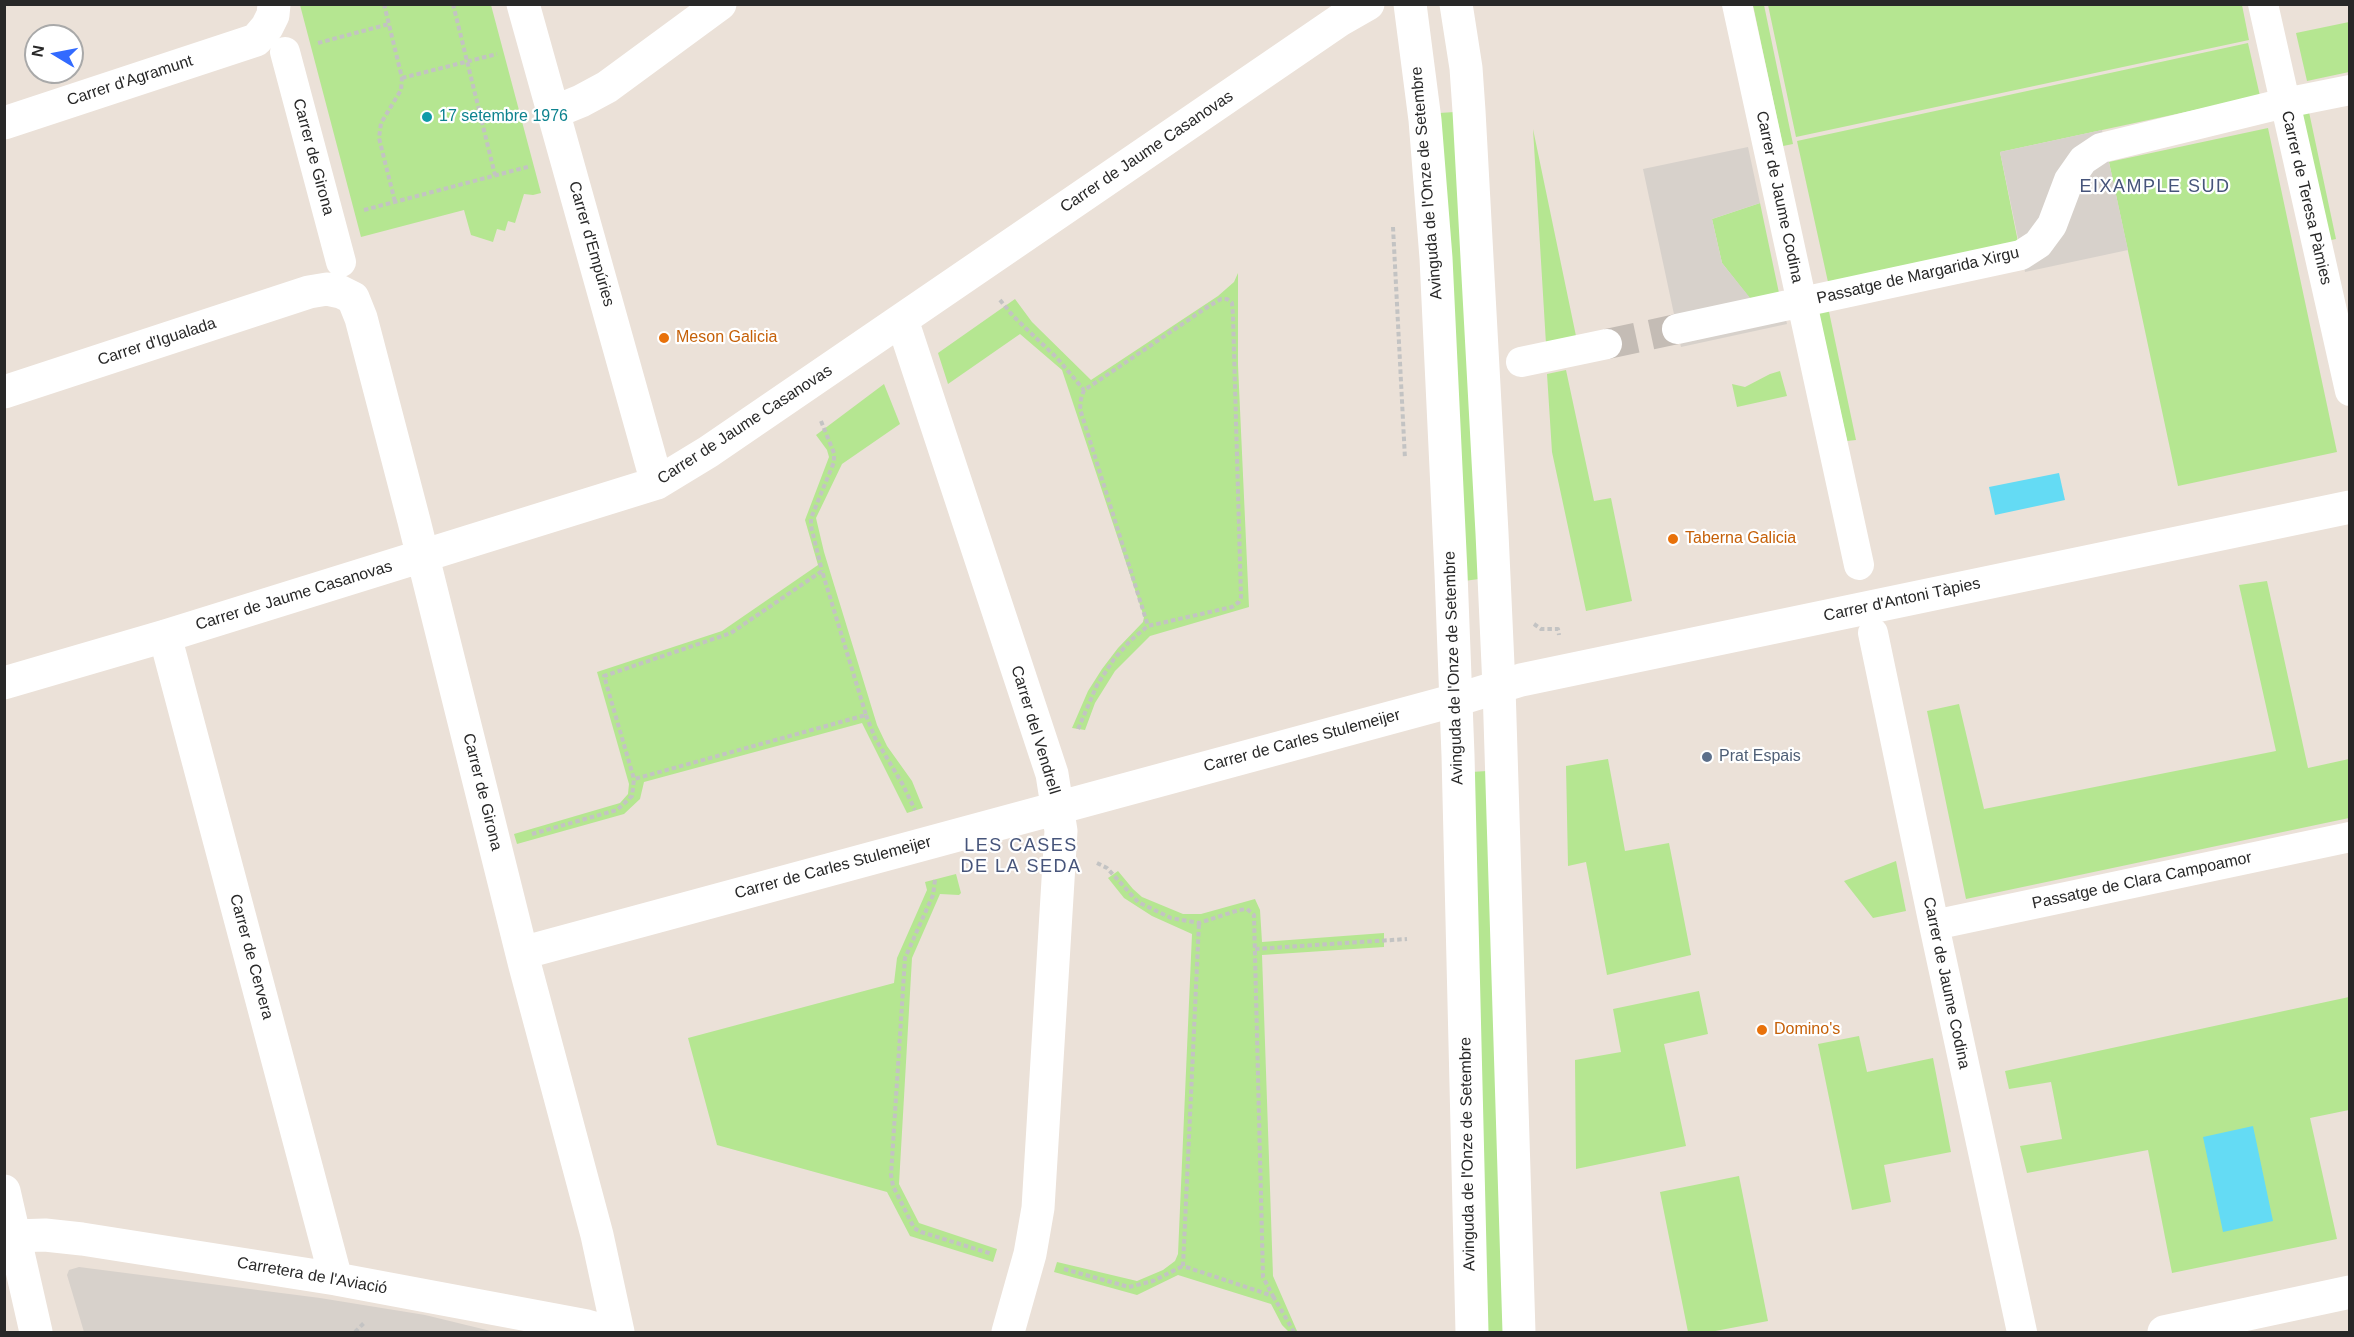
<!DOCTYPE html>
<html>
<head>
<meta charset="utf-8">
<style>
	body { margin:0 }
	#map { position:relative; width:2354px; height:1337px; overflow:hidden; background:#ebe1d8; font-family:Arial,sans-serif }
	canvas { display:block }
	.frame { position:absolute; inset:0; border:6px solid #282828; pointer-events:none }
	.north { position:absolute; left:24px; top:24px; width:60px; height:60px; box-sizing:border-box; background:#fff; border:2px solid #a9a9a9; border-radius:50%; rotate:280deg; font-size:16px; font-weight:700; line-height:24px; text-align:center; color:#282828 }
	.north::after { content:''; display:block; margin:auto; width:21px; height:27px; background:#326aff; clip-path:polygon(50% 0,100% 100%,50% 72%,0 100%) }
</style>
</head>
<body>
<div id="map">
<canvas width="2354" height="1337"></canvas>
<div class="frame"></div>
<div class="north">N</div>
</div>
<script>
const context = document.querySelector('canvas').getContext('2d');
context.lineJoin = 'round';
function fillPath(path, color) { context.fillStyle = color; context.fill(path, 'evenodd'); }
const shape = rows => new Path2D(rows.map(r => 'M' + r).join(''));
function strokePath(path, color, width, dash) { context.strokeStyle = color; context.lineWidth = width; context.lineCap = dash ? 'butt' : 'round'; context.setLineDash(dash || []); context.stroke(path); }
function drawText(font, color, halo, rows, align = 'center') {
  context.font = font + ' Arial,sans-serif'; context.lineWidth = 4.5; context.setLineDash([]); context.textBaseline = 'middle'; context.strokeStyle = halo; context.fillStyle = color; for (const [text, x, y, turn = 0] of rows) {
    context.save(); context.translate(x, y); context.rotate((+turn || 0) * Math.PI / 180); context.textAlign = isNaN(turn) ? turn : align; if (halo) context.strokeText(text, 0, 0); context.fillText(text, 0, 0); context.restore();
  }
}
const green = shape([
	[300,5,491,5,541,193,533,195,524,194,515,223,508,221,505,231,497,229,493,242,471,235,464,210,361,237],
	[1753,5,1764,5,1793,144,1783,146],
	[1768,5,2242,5,2249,40,1796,137],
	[2349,22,2349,72,2307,81,2296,33],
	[2248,43,2260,96,2000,152,2018,242,1828,282,1797,141],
	[1455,112,1479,579,1464,581,1439,113],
	[2309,112,2336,239,2327,241,2299,114],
	[2268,128,2337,452,2178,486,2109,162],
	[1533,129,1576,336,1546,344],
	[1760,203,1779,293,1751,300,1722,263,1712,219],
	[1238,273,1238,365,1249,607,1150,636,1115,671,1095,703,1085,730,1072,728,1088,691,1102,669,1118,648,1143,622,1144,617,1062,370,1020,334,948,384,938,353,1015,299,1032,322,1091,380,1218,296,1234,282],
	[1828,307,1856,440,1847,441,1818,309],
	[1566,370,1594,501,1611,498,1632,601,1586,611,1552,452,1547,374],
	[1780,371,1787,396,1737,407,1732,384,1745,387,1770,374],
	[884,384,900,424,842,464,816,518,824,552,877,725,887,746,912,781,923,808,907,813,862,723,644,782,640,799,624,814,517,844,514,834,620,803,628,794,629,784,597,672,722,631,818,565,805,520,829,457,827,450,816,435],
	[2267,581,2308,768,2349,759,2349,818,1966,899,1927,711,1959,704,1984,809,2276,751,2239,585],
	[1608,759,1625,851,1669,843,1691,955,1607,975,1586,862,1568,866,1566,766],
	[1487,771,1504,1332,1488,1332,1471,772],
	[1896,861,1906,911,1873,918,1844,881],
	[1118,871,1133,889,1142,897,1183,914,1201,914,1255,899,1260,910,1262,942,1384,933,1384,947,1262,955,1273,1276,1297,1331,1305,1332,1289,1332,1282,1325,1271,1304,1178,1275,1137,1295,1054,1272,1057,1262,1137,1281,1163,1270,1175,1261,1178,1254,1192,934,1152,916,1124,898,1108,878],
	[956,874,961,893,959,895,940,894,912,958,899,1184,919,1223,997,1249,993,1262,910,1236,887,1192,717,1145,688,1038,894,983,897,958,927,890,925,882],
	[1699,991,1708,1034,1664,1044,1686,1146,1576,1169,1575,1060,1621,1052,1613,1009],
	[2349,997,2349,1110,2310,1118,2337,1239,2172,1273,2148,1150,2027,1173,2020,1146,2062,1139,2051,1082,2009,1089,2005,1071],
	[1859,1036,1867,1072,1933,1058,1951,1152,1884,1165,1891,1202,1852,1210,1818,1044],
	[1739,1176,1768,1321,1710,1332,1688,1332,1660,1192]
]);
const plaza = shape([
	[2102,130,2128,250,2025,272,2000,152],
	[1748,147,1760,203,1712,219,1722,263,1751,299,1783,307,1787,324,1681,347,1643,169],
	[79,1267,320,1298,425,1315,495,1332,84,1332,67,1275,69,1270]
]);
const water = shape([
	[2059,473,2065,500,1995,515,1989,487],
	[2253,1126,2273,1221,2223,1232,2203,1137]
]);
const pedestrianTunnel = shape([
	[1607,344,1677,329]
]);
const path = shape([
	[384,4,402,78,401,90,381,123,379,138,395,202],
	[453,4,495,175],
	[318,43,389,24],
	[402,78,497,54],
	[364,210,531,166],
	[1393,227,1405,459],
	[1000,300,1013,316,1057,358,1084,390],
	[821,421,834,453,834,462,811,518,811,526,822,571],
	[1534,624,1541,629,1558,629,1559,635],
	[866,715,875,738,903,785,915,810],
	[1078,729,1097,685,1114,659,1131,640,1148,626,1232,607,1239,602,1241,597,1233,316,1232,303,1227,299,1221,299,1209,306,1098,381,1084,390,1081,399,1080,409,1148,626],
	[532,834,617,810,632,796,634,779,604,676,731,633,822,571,866,715,634,779],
	[1097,863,1107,868,1138,902,1171,918,1199,923,1239,910,1247,909,1254,915,1263,1277,1273,1296,1183,1266,1199,923],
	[935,880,933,895,905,958,891,1175,893,1186,914,1228,921,1232,992,1254],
	[1255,949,1407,939],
	[1064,1269,1129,1287,1153,1281,1183,1266],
	[1273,1296,1294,1332],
	[355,1332,364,1323]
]);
const pedestrian = shape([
	[1737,4,1859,565],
	[2263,4,2350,391],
	[285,52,341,262],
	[1677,329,2021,255,2038,244,2052,225,2069,180,2083,160,2101,148,2285,103,2350,90],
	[1521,362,1607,344],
	[1873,633,1934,925,2022,1332],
	[1934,925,2350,837]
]);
const minor = shape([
	[523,4,657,483],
	[554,112,581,101,607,87,720,4],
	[4,123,256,40,267,27,273,15,274,4],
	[902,320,1052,774,1061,831,1038,1208,1030,1254,1008,1332],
	[4,392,309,292,327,289,341,292,353,298,361,318,414,521,525,966,597,1235,618,1332],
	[165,636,336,1279],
	[4,683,165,636,657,483,708,452,1340,20,1368,4],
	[522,953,1456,700,1521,680,2350,507],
	[14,1236,45,1235,82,1239,336,1279,587,1326,608,1332],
	[2164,1332,2350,1292]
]);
const tertiary = shape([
	[4,1191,36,1332]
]);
const secondary = shape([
	[1410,4,1425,120,1436,258,1451,573,1458,755,1472,1332],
	[1456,4,1466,68,1469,111,1492,533,1499,687,1519,1332]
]);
const markers = [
	[427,117,6,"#0f9aa8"],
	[664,338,6,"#e8710a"],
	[1673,539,6,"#e8710a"],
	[1707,757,6,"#5c6f8a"],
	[1762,1030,6,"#e8710a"]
];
const streetNames = [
	["Carrer d'Agramunt",130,81,-18],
	["Carrer de Jaume Casanovas",1147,152,-34],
	["Carrer de Girona",313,157,75],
	["Avinguda de l'Onze de Setembre",1427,183,-95],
	["Carrer de Jaume Codina",1779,197,78],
	["Carrer de Teresa Pàmies",2306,198,77],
	["Carrer d'Empúries",591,244,74],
	["Passatge de Margarida Xirgu",1918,276,-13],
	["Carrer d'Igualada",157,342,-18],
	["Carrer de Jaume Casanovas",745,425,-33],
	["Carrer de Jaume Casanovas",294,596,-17],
	["Carrer d'Antoni Tàpies",1902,600,-12],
	["Avinguda de l'Onze de Setembre",1454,668,-92],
	["Carrer del Vendrell",1035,730,73],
	["Carrer de Carles Stulemeijer",1302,741,-15],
	["Carrer de Girona",482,792,76],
	["Carrer de Carles Stulemeijer",833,868,-15],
	["Passatge de Clara Campoamor",2142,881,-12],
	["Carrer de Cervera",251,957,75],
	["Carrer de Jaume Codina",1946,983,78],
	["Avinguda de l'Onze de Setembre",1468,1154,-91],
	["Carretera de l'Aviació",312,1276,10]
];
const cultureNames = [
	["17 setembre 1976",439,117]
];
const foodNames = [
	["Meson Galicia",676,338],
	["Taberna Galicia",1685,539],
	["Domino's",1774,1030]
];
const serviceNames = [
	["Prat Espais",1719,757]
];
const neighbourhoodNames = [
	["EIXAMPLE SUD",2155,187],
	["LES CASES",1021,846],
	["DE LA SEDA",1021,867]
];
fillPath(green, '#b5e691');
fillPath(plaza, '#d7d1cb');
fillPath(water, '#64dbf4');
strokePath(pedestrianTunnel, '#c4bcb5', 30, [30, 15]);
strokePath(path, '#c3c3c3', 4, [4.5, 3]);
strokePath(pedestrian, '#fff', 30);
strokePath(minor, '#fff', 33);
strokePath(tertiary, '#fff', 33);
strokePath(secondary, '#fff', 33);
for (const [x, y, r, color] of markers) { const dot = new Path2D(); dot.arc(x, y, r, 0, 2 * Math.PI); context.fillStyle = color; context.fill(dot); strokePath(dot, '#fff', 2); }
drawText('16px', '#282828', '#fff', streetNames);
drawText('16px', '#0d838f', '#fff', cultureNames, 'left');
drawText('16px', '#c56008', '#fff', foodNames, 'left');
drawText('16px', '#4e5e75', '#fff', serviceNames, 'left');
context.letterSpacing = '1.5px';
drawText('18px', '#46547a', '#fff', neighbourhoodNames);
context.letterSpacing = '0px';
</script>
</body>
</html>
